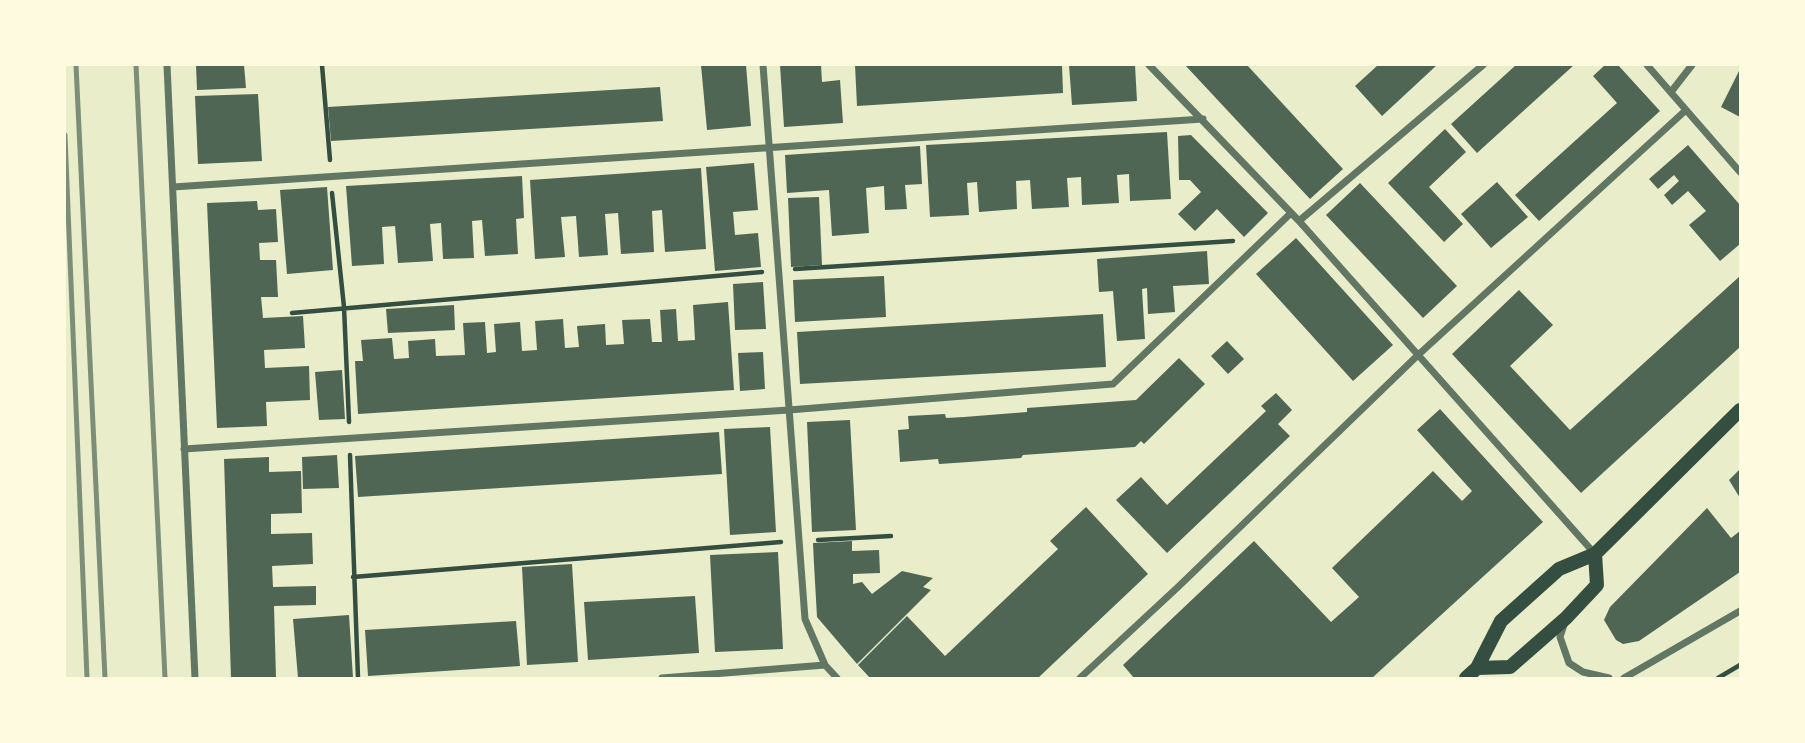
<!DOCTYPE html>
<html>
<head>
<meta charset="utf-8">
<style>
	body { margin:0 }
	#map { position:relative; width:1805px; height:743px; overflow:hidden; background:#e9edc9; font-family:Figtree,sans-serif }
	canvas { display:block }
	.frame { position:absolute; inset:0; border:66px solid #fefae0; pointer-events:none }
</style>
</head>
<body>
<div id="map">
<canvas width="1805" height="743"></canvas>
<div class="frame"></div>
</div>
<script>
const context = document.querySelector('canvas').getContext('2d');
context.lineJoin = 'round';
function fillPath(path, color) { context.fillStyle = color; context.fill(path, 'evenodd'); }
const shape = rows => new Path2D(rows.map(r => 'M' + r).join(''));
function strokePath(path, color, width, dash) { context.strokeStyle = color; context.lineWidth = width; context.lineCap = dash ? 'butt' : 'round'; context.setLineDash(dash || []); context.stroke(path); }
const building = shape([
	[196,65,244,65,246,88,197,90],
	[701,65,746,65,751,126,707,130],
	[780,65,821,65,822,82,840,80,843,123,784,127],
	[855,65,1062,65,1063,93,857,106],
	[1069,65,1135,65,1137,101,1072,105],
	[1185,65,1247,65,1343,169,1310,199],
	[1378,65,1437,65,1382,116,1355,86],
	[1516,65,1574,65,1477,153,1451,124],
	[1605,65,1618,65,1660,111,1539,221,1515,195,1617,103,1593,76],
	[1740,69,1740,117,1721,107],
	[660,87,663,121,331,141,328,107],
	[258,94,262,161,198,164,195,96],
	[1445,129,1466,152,1429,187,1463,224,1444,242,1388,183],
	[1167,132,1171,199,1130,201,1129,174,1117,175,1119,203,1082,205,1081,177,1067,178,1069,207,1032,209,1030,180,1016,181,1017,209,979,212,977,182,967,183,969,215,930,217,926,145],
	[1191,135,1268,213,1244,237,1217,209,1195,231,1178,214,1201,192,1190,180,1179,180,1178,136],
	[1688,145,1740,205,1740,244,1720,261,1689,225,1706,211,1688,191,1672,205,1664,195,1679,181,1674,175,1658,189,1649,179],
	[920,146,922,184,905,185,907,209,885,210,884,186,866,188,869,233,832,236,829,190,787,193,785,155],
	[754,163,758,210,733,212,735,235,758,233,761,267,715,271,706,167],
	[701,168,706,249,665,252,662,210,652,211,654,252,621,254,618,213,605,214,608,255,579,257,576,216,561,217,565,257,535,259,530,180],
	[522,176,524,218,516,219,518,254,485,256,482,220,472,221,474,258,443,259,441,223,430,224,433,261,398,263,395,226,382,227,384,264,352,266,346,186],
	[1497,182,1528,217,1491,248,1461,214],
	[1360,183,1457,286,1423,318,1326,215],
	[327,187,333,270,287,274,280,190],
	[819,197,822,265,791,267,788,198],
	[257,201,258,210,276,209,278,242,259,243,260,260,276,260,278,297,261,297,263,318,303,316,305,348,264,350,265,368,309,366,310,400,266,402,267,426,217,428,207,203],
	[1296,238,1393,345,1353,381,1256,274],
	[1207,251,1209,284,1173,286,1175,312,1148,314,1147,288,1142,289,1145,339,1117,341,1113,291,1099,292,1097,259],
	[884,276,886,317,795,322,793,280],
	[1740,276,1740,347,1581,493,1452,354,1519,290,1553,325,1510,366,1570,430],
	[763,282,766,329,735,330,733,284],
	[728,302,734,390,358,414,355,361,363,361,361,340,392,338,394,359,409,358,408,341,435,339,436,356,465,355,463,323,485,322,487,353,496,352,494,324,520,322,522,351,537,350,535,321,563,319,565,348,579,347,577,326,605,324,606,345,624,344,622,320,650,319,652,342,662,342,660,310,676,309,678,341,695,340,693,305],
	[454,305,455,330,388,333,386,309],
	[1103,314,1106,367,800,384,797,332],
	[1227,341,1244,359,1228,374,1211,356],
	[763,352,765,389,740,391,738,353],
	[1179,358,1205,384,1144,444,1141,441,1135,447,1023,455,1021,458,969,462,939,464,938,459,900,462,898,430,909,429,908,416,945,414,946,418,964,417,1027,412,1027,408,1136,400],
	[342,370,345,419,319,420,315,372],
	[1276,393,1292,410,1278,424,1290,436,1167,553,1116,500,1141,477,1167,505,1266,411,1261,406],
	[1440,409,1543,522,1372,678,1134,678,1123,665,1254,541,1331,622,1359,597,1332,568,1433,471,1462,501,1472,491,1417,430],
	[850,420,856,530,812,532,807,422],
	[770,427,776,532,730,535,724,429],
	[719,432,722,474,358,497,355,456],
	[337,455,339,488,303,489,302,457],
	[269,457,269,472,301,471,302,513,271,514,271,534,312,533,313,564,272,566,273,587,316,586,316,605,274,606,276,678,231,678,224,459],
	[1740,469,1740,498,1729,480],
	[1086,507,1148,574,1038,678,870,678,858,665,907,616,945,656,1058,549,1050,541],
	[1707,508,1731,538,1740,531,1740,572,1639,641,1623,644,1616,640,1604,620,1610,607],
	[852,541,852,551,879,550,880,573,853,574,853,584,862,582,872,594,902,571,933,578,923,587,931,590,857,664,817,617,814,564,813,543],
	[778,552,783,649,715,652,710,555],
	[572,564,578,662,527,665,522,567],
	[695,596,699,653,588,660,584,602],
	[349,615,353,678,298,678,293,619],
	[516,621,520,666,368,676,365,630]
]);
const path = shape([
	[322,65,330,160],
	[332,193,344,307,349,422],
	[795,269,1233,241],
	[292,313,762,272],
	[350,455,358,678],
	[818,540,891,536],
	[353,577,781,542],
	[1718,678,1740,665]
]);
const minor = shape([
	[167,65,195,678],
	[763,65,805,619,825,665,837,678],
	[1149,65,1299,221,1595,554],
	[1647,65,1740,172],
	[1671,92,1692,65],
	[173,187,1203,119],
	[1299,221,1483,65],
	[184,449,789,410,1113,384,1291,213],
	[1565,622,1560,637,1569,663,1583,672,1609,678],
	[662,678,825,665],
	[1080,678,1178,587,1417,356,1686,110],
	[1624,678,1740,611]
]);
const secondary = shape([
	[1477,668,1510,667,1566,618,1597,585,1595,554],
	[1466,678,1477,668,1501,621,1559,569,1595,554,1740,410]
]);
const rail = shape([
	[76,65,105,678],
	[136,65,165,678],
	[65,135,87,678]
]);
fillPath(building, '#4f6655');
strokePath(path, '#344e41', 4.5);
strokePath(minor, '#617663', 7);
strokePath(secondary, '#344e41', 14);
strokePath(rail, '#7c8e77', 5);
</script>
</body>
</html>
